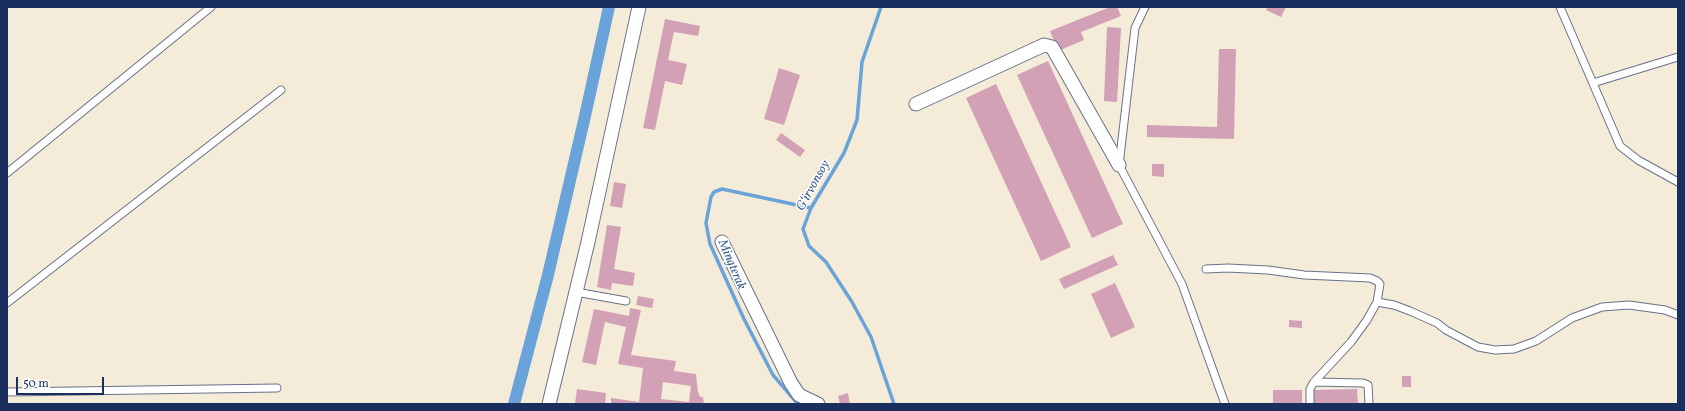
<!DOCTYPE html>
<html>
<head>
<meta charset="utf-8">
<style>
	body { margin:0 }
	#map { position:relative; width:1685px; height:411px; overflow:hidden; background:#f4ecd8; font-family:Vollkorn,serif }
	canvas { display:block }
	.frame { position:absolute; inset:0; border:8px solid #1b2f5e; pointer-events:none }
	.scale { position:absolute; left:16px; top:377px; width:88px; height:18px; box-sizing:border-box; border:2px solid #1b2f5e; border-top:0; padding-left:5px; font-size:12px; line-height:14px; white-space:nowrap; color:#1b2f5e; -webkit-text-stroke:3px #fff; paint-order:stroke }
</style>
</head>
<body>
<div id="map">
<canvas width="1685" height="411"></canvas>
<div class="frame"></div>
<div class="scale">50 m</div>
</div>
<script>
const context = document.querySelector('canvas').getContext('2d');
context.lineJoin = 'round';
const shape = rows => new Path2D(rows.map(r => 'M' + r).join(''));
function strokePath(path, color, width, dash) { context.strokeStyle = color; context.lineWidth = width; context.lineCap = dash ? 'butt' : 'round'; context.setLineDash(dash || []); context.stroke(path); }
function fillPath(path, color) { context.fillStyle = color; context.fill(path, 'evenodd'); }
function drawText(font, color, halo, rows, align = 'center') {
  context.font = font + ' Vollkorn,serif'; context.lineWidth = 3; context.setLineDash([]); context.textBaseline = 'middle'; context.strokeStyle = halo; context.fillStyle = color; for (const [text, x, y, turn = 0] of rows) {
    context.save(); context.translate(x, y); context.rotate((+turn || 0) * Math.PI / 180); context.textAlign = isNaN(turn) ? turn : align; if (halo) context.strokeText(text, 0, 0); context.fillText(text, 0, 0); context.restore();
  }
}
const stream = shape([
	[881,7,862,62,857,120,844,153,811,208,803,229,809,246,826,262,852,302,871,337,894,404],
	[798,404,773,375,744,319,710,244,706,223,711,197,714,192,722,189,811,208]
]);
const canal = shape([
	[514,404,548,275,585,116,609,7]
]);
const building = shape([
	[1110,7,1117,7,1121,16,1081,32,1084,40,1058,51,1050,31],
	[1268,7,1286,7,1281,17,1266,10],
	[665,19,700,26,698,36,674,32,668,60,687,64,682,85,665,81,655,130,643,128],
	[1107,27,1121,28,1117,102,1104,101],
	[1219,49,1236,49,1234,139,1147,137,1147,125,1217,127],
	[1048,61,1123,224,1092,238,1017,75],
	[779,68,800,75,784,125,764,119],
	[996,84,1071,247,1041,261,966,98],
	[781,133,805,150,800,157,776,140],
	[1152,164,1164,164,1164,177,1152,176],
	[614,182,626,184,622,208,610,206],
	[607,225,621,227,614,269,635,273,633,286,612,283,611,290,597,287],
	[1113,255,1118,265,1064,289,1059,279],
	[1115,283,1135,327,1111,338,1091,294],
	[638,296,654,299,652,308,636,305],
	[630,308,641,310,631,355,676,361,674,371,696,374,698,392,700,397,703,397,704,404,611,404,611,398,639,402,643,368,618,364,626,327,605,322,596,365,582,362,594,309,629,316],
	[663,382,691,386,689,402,661,399],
	[1289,320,1302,321,1302,328,1289,327],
	[1402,376,1411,376,1411,387,1402,387],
	[577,389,606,393,605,404,575,404],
	[1357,389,1358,404,1314,404,1314,390],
	[1273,390,1302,390,1302,404,1273,404],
	[848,393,850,404,840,404,838,396]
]);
const lane = shape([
	[1145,7,1135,28,1119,165,1182,284,1225,404],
	[1560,7,1620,146,1638,160,1678,182],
	[1593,83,1678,57],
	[7,173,211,7],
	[1206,269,1228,268,1268,270,1304,275,1370,278,1377,281,1380,284,1377,302,1367,320,1351,342,1314,382,1310,389,1310,404],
	[576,292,626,301],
	[1377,302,1394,305,1410,311,1437,323,1446,330,1478,347,1495,350,1514,349,1536,341,1572,318,1602,307,1629,305,1665,310,1678,315],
	[7,303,281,90],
	[1314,382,1363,383,1368,385,1369,404],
	[7,392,277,388]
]);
const street = shape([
	[916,104,1044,45,1052,47,1119,165],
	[722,242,791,383,799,395,818,404],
	[549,404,588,242,639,7]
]);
const waterNames = [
	["G‘irvonsoy",814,186,-61],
	["Mingterak",731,265,67]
];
strokePath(stream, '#6aa3d9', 3.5);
strokePath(canal, '#6aa3d9', 12);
fillPath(building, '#d2a1b5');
strokePath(lane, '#677189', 9);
strokePath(street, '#677189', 15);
strokePath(lane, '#fff', 7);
strokePath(street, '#fff', 13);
drawText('italic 13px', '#3b5d8f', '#fff', waterNames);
</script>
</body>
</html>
